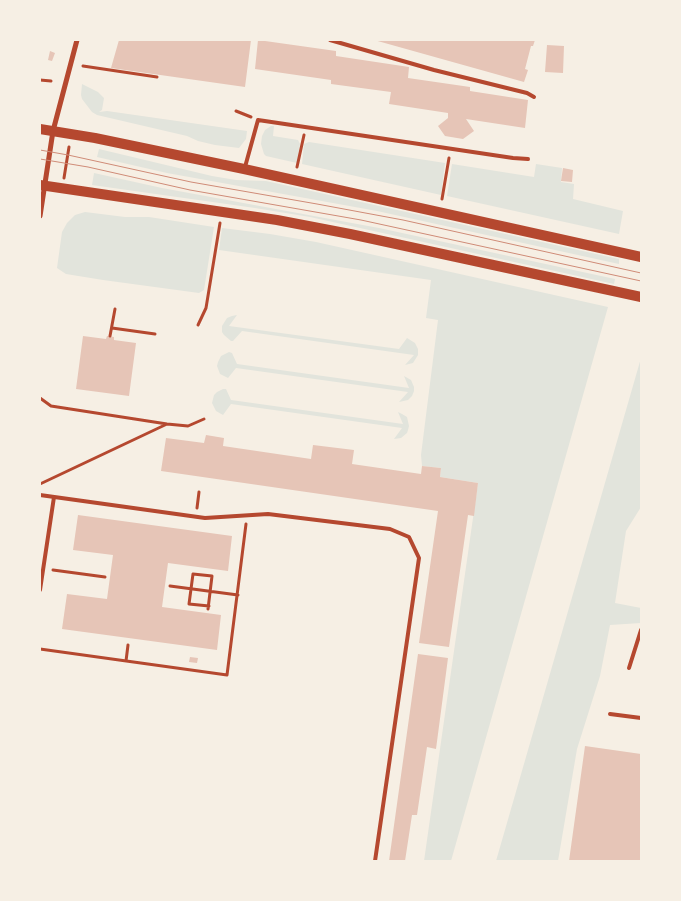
<!DOCTYPE html>
<html>
<head>
<meta charset="utf-8">
<style>
	body { margin:0 }
	#map { position:relative; width:681px; height:901px; overflow:hidden; background:#f6efe4; font-family:"Sofia Sans Condensed",sans-serif }
	canvas { display:block }
	.frame { position:absolute; inset:0; border:41px solid #f6efe4; pointer-events:none }
</style>
</head>
<body>
<div id="map">
<canvas width="681" height="901"></canvas>
<div class="frame"></div>
</div>
<script>
const context = document.querySelector('canvas').getContext('2d');
context.lineJoin = 'round';
function fillPath(path, color) { context.fillStyle = color; context.fill(path, 'evenodd'); }
const shape = rows => new Path2D(rows.map(r => 'M' + r).join(''));
function strokePath(path, color, width, dash) { context.strokeStyle = color; context.lineWidth = width; context.lineCap = dash ? 'butt' : 'round'; context.setLineDash(dash || []); context.stroke(path); }
const green = shape([
	[82,84,98,92,104,98,102,110,99,112,107,111,247,131,246,139,239,148,215,145,198,141,187,136,97,115,92,112,82,99,81,95],
	[271,126,274,126,273,136,298,140,300,144,297,163,266,156,264,154,261,144,262,136,265,130],
	[309,142,445,163,441,195,302,164,304,144],
	[99,149,212,176,236,180,266,181,619,259,619,264,377,211,167,173,97,157],
	[452,164,534,177,536,164,562,168,561,182,574,184,573,199,623,211,619,234,447,196],
	[94,173,162,188,379,228,615,279,614,284,310,217,255,208,92,185],
	[85,212,125,217,149,217,214,227,204,290,199,293,103,280,66,274,57,268,62,232,67,223,75,215],
	[222,228,270,234,316,242,608,307,451,861,424,861,478,483,440,477,441,468,422,466,421,455,438,320,426,318,431,280,219,250],
	[237,315,229,326,399,349,407,338,415,343,418,349,418,355,413,363,405,365,414,355,242,331,233,341,231,341,224,335,222,332,222,326,227,318,232,316],
	[229,352,232,353,237,364,409,388,404,376,411,380,414,387,414,391,412,396,408,400,399,402,408,392,236,368,228,378,220,374,217,366,218,362,221,356],
	[641,358,641,507,626,531,615,603,641,608,641,623,610,625,600,676,577,749,558,861,496,861],
	[223,389,226,389,231,400,403,424,398,412,402,414,407,417,409,426,408,430,407,433,401,438,394,439,402,428,231,404,223,415,216,411,212,403,214,395,217,392]
]);
const building = shape([
	[119,40,251,40,245,87,111,68],
	[258,40,336,51,336,56,409,67,408,78,470,87,470,91,528,100,525,128,466,119,474,131,463,139,445,136,438,126,448,118,448,113,389,104,391,92,331,84,331,80,255,69],
	[374,40,482,41,535,40,533,46,531,46,525,69,528,70,524,82],
	[547,45,564,46,563,73,545,72],
	[50,51,55,53,52,61,48,60],
	[563,168,573,170,572,182,561,181],
	[83,336,106,339,107,336,114,337,114,340,136,343,129,396,76,389],
	[206,435,224,438,223,446,311,459,313,445,354,450,352,464,421,474,422,466,441,468,440,477,478,483,474,516,468,515,449,647,419,643,438,511,161,471,166,438,204,443],
	[78,515,232,536,228,571,168,563,162,607,221,615,217,650,62,629,67,594,107,599,113,555,73,550],
	[418,654,448,658,436,749,427,747,417,815,412,815,405,861,389,861],
	[190,657,198,658,197,663,189,662],
	[585,746,641,754,641,861,569,861]
]);
const path = shape([
	[83,66,157,77],
	[40,80,51,81],
	[236,111,251,117],
	[297,167,304,135],
	[64,178,69,147],
	[442,199,449,158],
	[198,325,206,308,220,223],
	[112,328,155,334],
	[110,336,115,309],
	[40,398,51,406,167,424,188,426,204,419],
	[40,484,167,424],
	[197,508,199,492],
	[53,570,105,577],
	[170,586,238,595],
	[208,609,212,576,193,574,189,604,209,606],
	[40,649,227,675,246,524],
	[126,661,128,645]
]);
const service = shape([
	[330,40,434,70,527,93,534,97],
	[245,167,258,120,513,158,528,159],
	[40,495,205,518,268,514,390,529,409,537,419,558,375,861],
	[40,590,54,497],
	[629,668,641,630],
	[610,714,641,718]
]);
const minor = shape([
	[40,216,53,131,77,40]
]);
const secondary = shape([
	[40,129,95,138,244,169,641,257],
	[40,185,277,220,350,234,641,297]
]);
const tram = shape([
	[40,150,68,155,191,182,317,204,403,220,641,273],
	[40,159,88,167,190,190,361,220,641,281]
]);
fillPath(green, '#e2e4dc');
fillPath(building, '#e6c5b7');
strokePath(path, '#b5482f', 3);
strokePath(service, '#b5482f', 4);
strokePath(minor, '#b5482f', 5);
strokePath(secondary, '#b5482f', 10);
strokePath(tram, '#cf8b77', 1);
</script>
</body>
</html>
